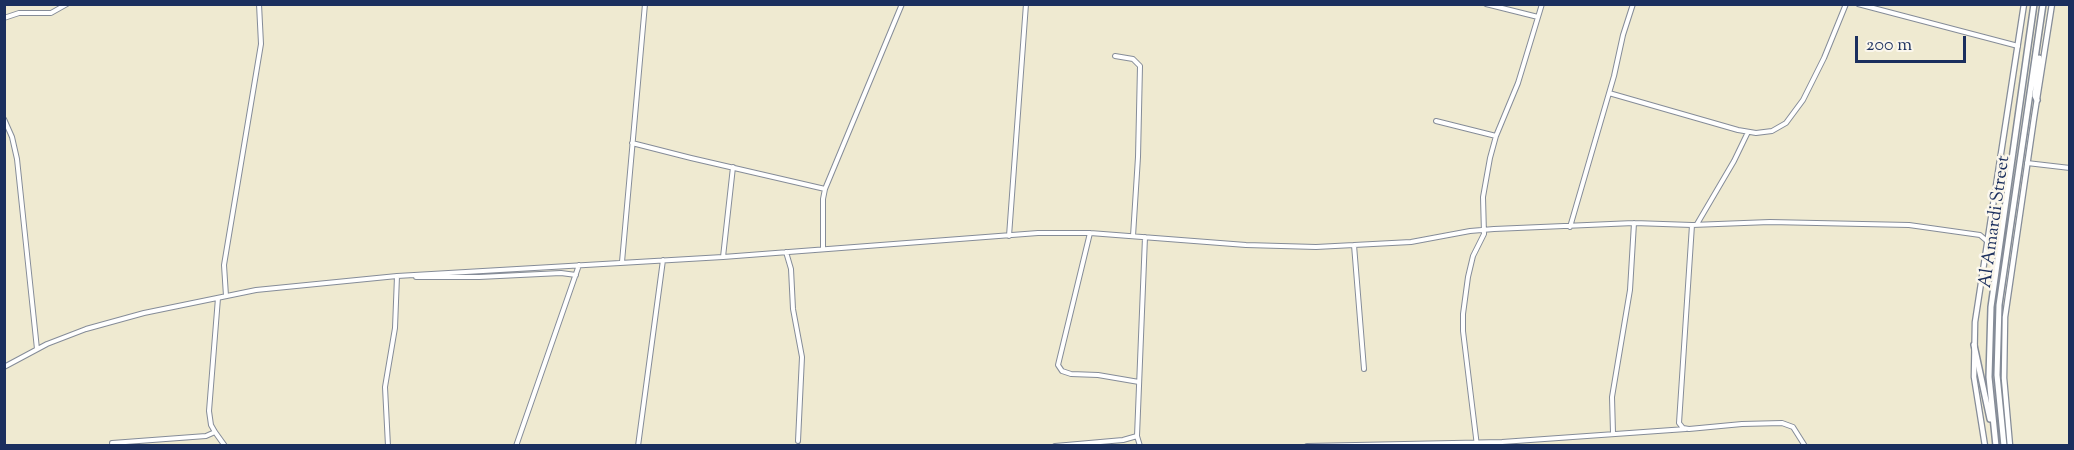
<!DOCTYPE html>
<html>
<head>
<meta charset="utf-8">
<style>
	body { margin:0 }
	#map { position:relative; width:2074px; height:450px; overflow:hidden; background:#efead1; font-family:"Sorts Mill Goudy",serif }
	canvas { display:block }
	.frame { position:absolute; inset:0; border:6px solid #1b2f5e; pointer-events:none }
	.scale { position:absolute; left:1855px; top:36px; width:111px; height:27px; box-sizing:border-box; border:3px solid #1b2f5e; border-top:0; padding-left:8px; font-size:18px; line-height:21px; white-space:nowrap; color:#1b2f5e; -webkit-text-stroke:4px #fbf7ec; paint-order:stroke }
</style>
</head>
<body>
<div id="map">
<canvas width="2074" height="450"></canvas>
<div class="frame"></div>
<div class="scale">200 m</div>
</div>
<script>
const context = document.querySelector('canvas').getContext('2d');
context.lineJoin = 'round';
const shape = rows => new Path2D(rows.map(r => 'M' + r).join(''));
function strokePath(path, color, width, dash) { context.strokeStyle = color; context.lineWidth = width; context.lineCap = dash ? 'butt' : 'round'; context.setLineDash(dash || []); context.stroke(path); }
function drawText(font, color, halo, rows, align = 'center') {
  context.font = font + ' "Sorts Mill Goudy",serif'; context.lineWidth = 5; context.setLineDash([]); context.textBaseline = 'middle'; context.strokeStyle = halo; context.fillStyle = color; for (const [text, x, y, turn = 0] of rows) {
    context.save(); context.translate(x, y); context.rotate((+turn || 0) * Math.PI / 180); context.textAlign = isNaN(turn) ? turn : align; if (halo) context.strokeText(text, 0, 0); context.fillText(text, 0, 0); context.restore();
  }
}
const minor = shape([
	[1486,4,1538,17],
	[1858,4,2018,46],
	[4,18,19,13,51,13,67,4],
	[1115,56,1133,59,1140,66,1138,157,1133,236],
	[1609,93,1738,130,1756,133,1772,131,1786,123,1803,100,1824,58,1846,4],
	[4,119,12,137,17,159,37,349],
	[1436,121,1496,136],
	[632,143,691,158,825,189],
	[2027,163,2070,168],
	[1697,224,1734,161,1748,132],
	[1692,225,1679,423,1683,428,1689,429,1742,424,1782,423,1793,427,1805,446],
	[1570,227,1614,76,1623,35,1633,4],
	[1090,233,1058,365,1062,371,1071,374,1098,375,1139,382],
	[1009,236,1026,4],
	[1354,245,1364,369],
	[823,248,823,199,825,189,902,4],
	[786,252,791,269,793,309,802,357,798,441],
	[723,257,733,167],
	[622,262,645,4],
	[416,277,479,277,561,273,576,275],
	[226,296,224,265,261,44,259,4],
	[218,298,209,411,211,425,215,432,225,446],
	[4,367,47,344,86,329,144,313,256,290,397,276,723,257,1038,233,1090,233,1246,245,1316,247,1411,242,1470,231,1494,229,1634,223,1692,225,1770,222,1909,225,1980,235,1987,241],
	[1613,433,1612,397,1630,290,1634,223],
	[112,443,206,436,215,432],
	[388,446,385,387,395,328,397,276],
	[516,446,579,265],
	[638,446,663,260],
	[1055,446,1123,440,1137,436],
	[1140,446,1137,436,1145,237],
	[1307,446,1502,442,1686,429],
	[1477,446,1463,331,1463,314,1468,277,1473,256,1484,234,1483,197,1490,158,1496,136,1518,83,1542,4]
]);
const tertiary = shape([
	[1985,446,1974,377,1975,322,2024,4],
	[2010,446,2004,378,2005,317,2034,118,2052,4]
]);
const primary = shape([
	[2037,100,2035,96,2039,58],
	[1974,345,1990,419],
	[1996,446,1989,377,1991,307,2034,4],
	[2004,446,1997,375,1999,305,2043,4]
]);
const streetNames = [
	["Al Amardi Street",1996,222,-82]
];
strokePath(minor, '#858c98', 6);
strokePath(tertiary, '#858c98', 7);
strokePath(primary, '#858c98', 8);
strokePath(minor, '#fff', 4);
strokePath(tertiary, '#fff', 4.5);
strokePath(primary, '#fff', 5);
drawText('18px', '#1b2f5e', '#fbf7ec', streetNames);
</script>
</body>
</html>
